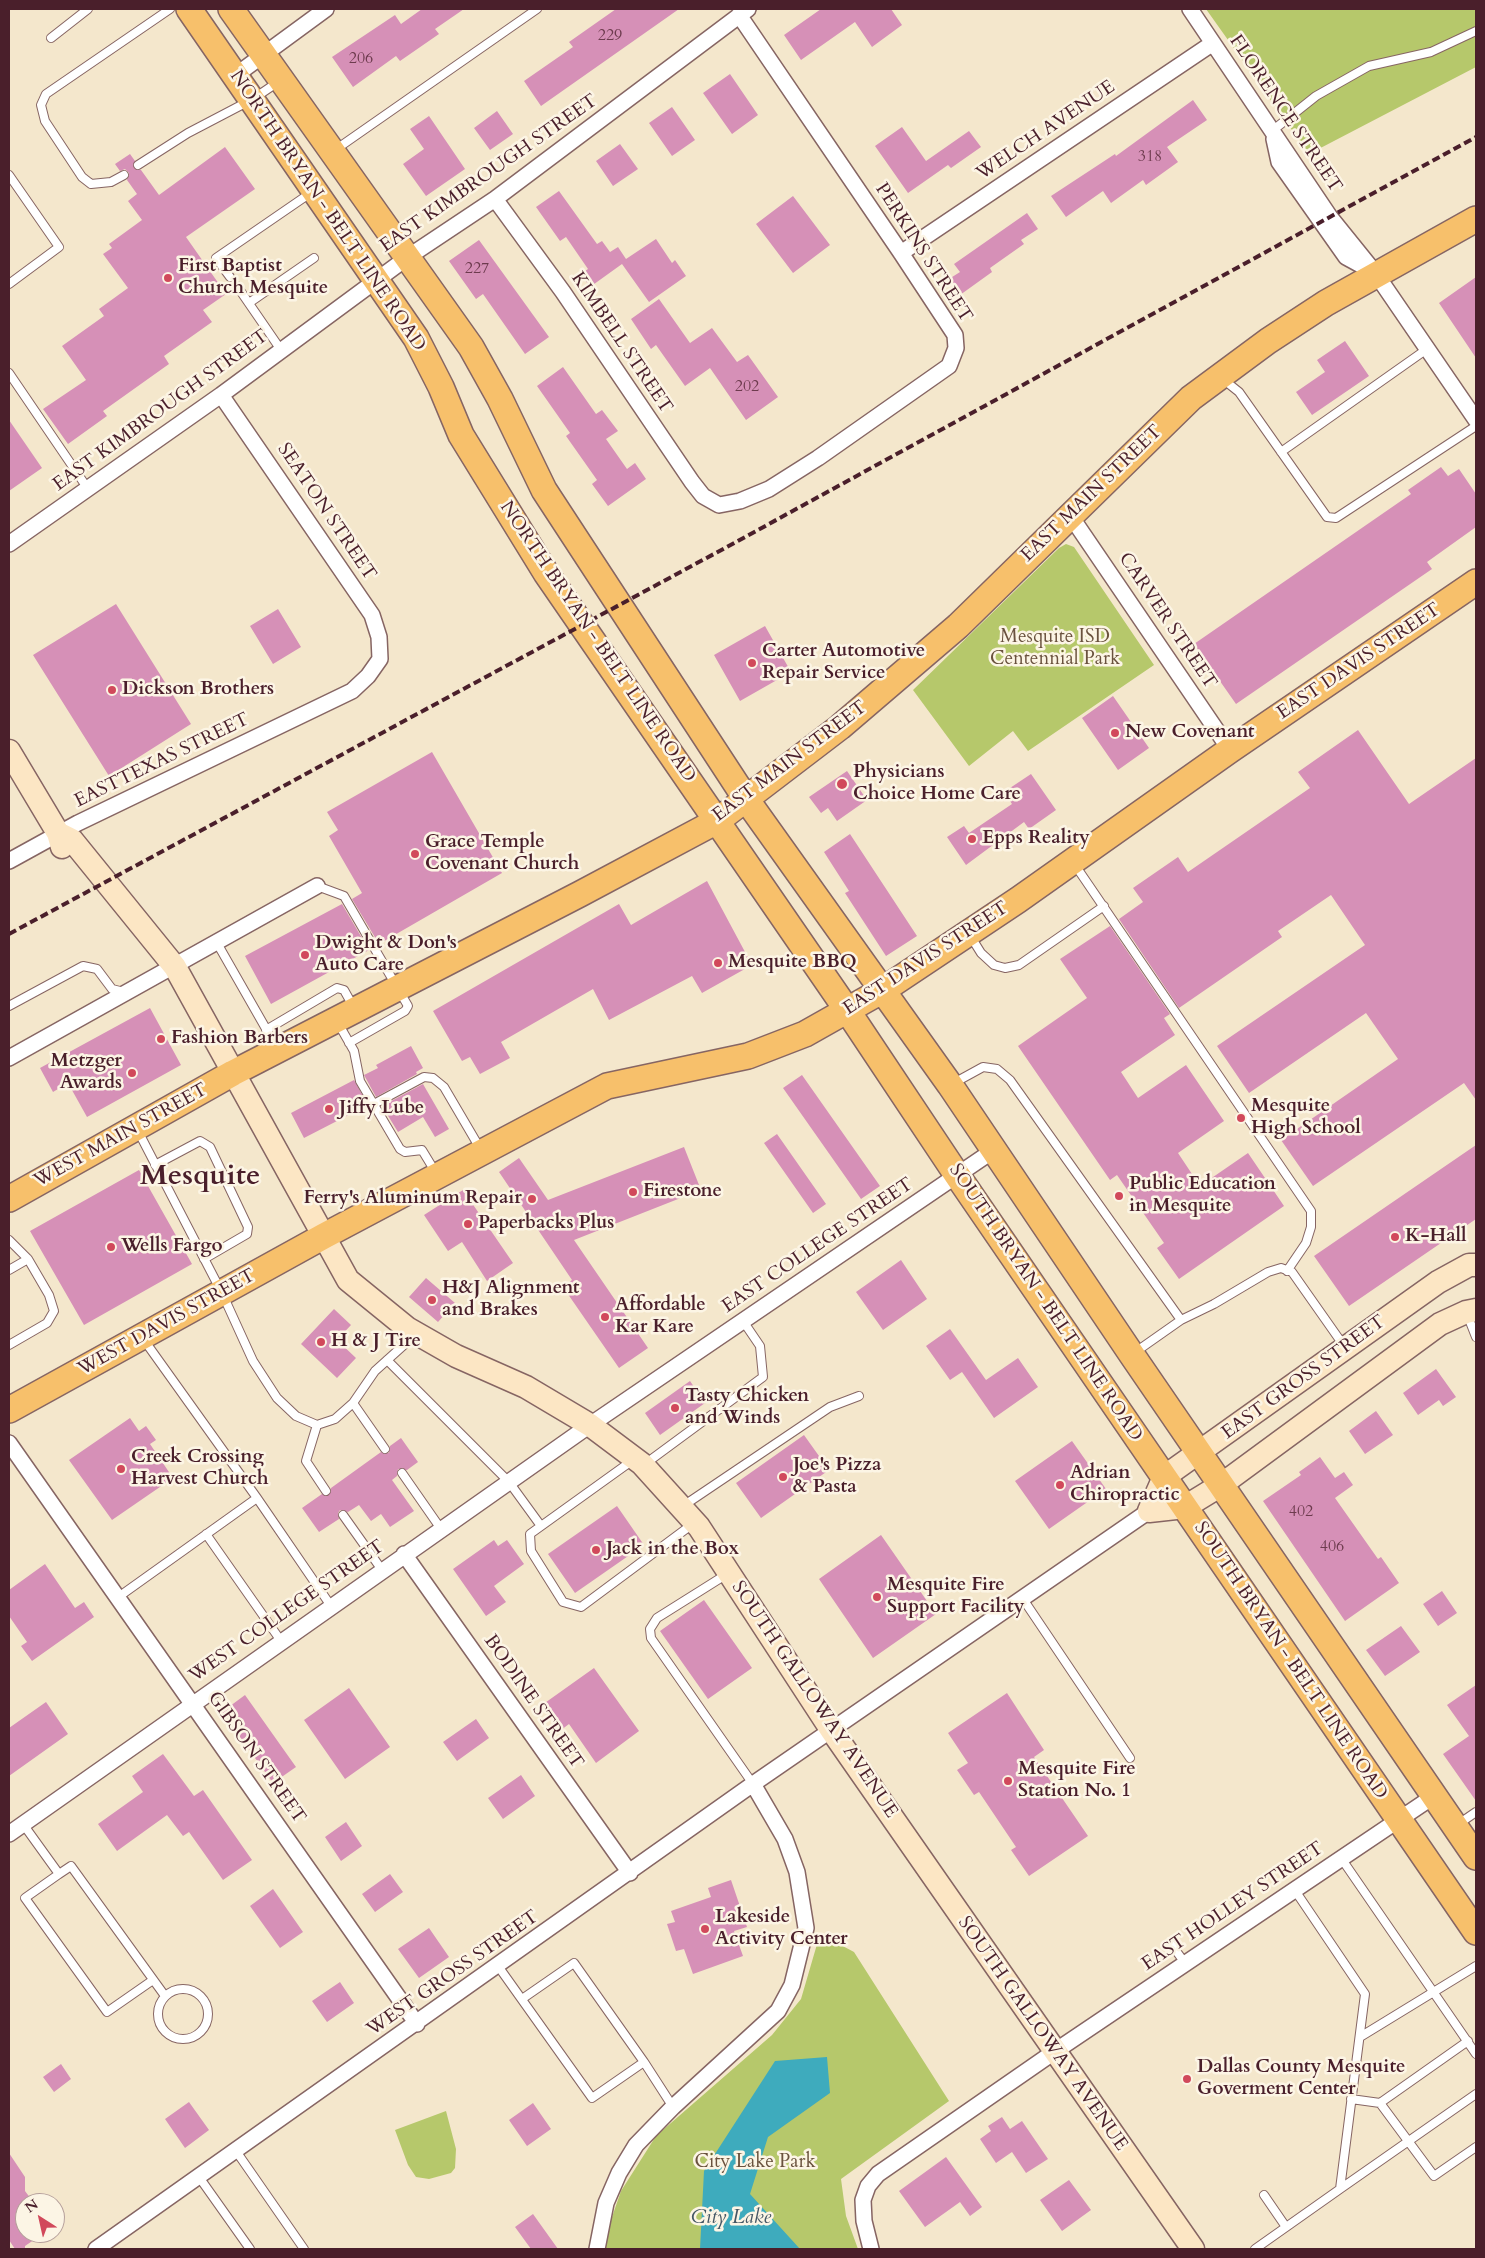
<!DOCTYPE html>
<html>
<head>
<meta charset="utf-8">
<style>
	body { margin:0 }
	#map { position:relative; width:1485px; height:2258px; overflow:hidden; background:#f4e7cc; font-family:Cardo,serif }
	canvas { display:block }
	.frame { position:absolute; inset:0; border:10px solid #4a1f2b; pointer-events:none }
	.north { position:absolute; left:15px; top:2193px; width:50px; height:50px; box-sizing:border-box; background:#fcf5e5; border:1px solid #b59f9b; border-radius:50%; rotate:325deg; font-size:14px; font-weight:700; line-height:20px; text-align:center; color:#4a1f2b }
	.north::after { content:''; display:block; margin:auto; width:18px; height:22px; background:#d1495b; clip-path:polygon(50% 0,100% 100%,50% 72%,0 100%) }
</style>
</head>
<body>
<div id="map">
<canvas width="1485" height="2258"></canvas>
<div class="frame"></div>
<div class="north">N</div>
</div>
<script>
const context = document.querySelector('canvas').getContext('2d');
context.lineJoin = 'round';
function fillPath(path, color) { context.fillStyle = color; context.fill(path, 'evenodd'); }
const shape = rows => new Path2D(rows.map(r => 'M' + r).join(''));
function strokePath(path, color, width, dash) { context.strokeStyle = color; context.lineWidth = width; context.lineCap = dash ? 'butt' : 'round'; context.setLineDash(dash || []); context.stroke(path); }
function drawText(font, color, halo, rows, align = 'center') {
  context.font = font + ' Cardo,serif'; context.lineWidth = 5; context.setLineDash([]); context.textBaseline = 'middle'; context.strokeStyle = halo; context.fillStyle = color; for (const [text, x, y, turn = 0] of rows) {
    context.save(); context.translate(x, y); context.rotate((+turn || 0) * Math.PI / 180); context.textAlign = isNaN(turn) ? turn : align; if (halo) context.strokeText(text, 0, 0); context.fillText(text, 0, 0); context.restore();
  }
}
const green = shape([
	[1206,9,1476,9,1476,67,1309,154],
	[1066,544,1074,547,1154,665,1028,751,1013,731,969,766,913,690,1059,548],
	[820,1934,854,1952,949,2101,841,2179,846,2216,858,2249,601,2249,621,2191,656,2136,772,2035,801,1999],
	[446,2111,456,2149,455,2168,451,2173,429,2179,416,2177,408,2165,395,2130]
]);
const water = shape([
	[827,2057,830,2093,768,2137,750,2194,800,2249,700,2249,704,2171,775,2061]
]);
const building = shape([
	[422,9,464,9,435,29,439,34,400,61,396,56,353,87,332,57,395,15,401,24],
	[616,9,679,9,541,106,524,81,573,47,569,42],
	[821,9,891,9,902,25,872,47,855,22,801,60,784,35],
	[730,74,758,115,732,134,703,93],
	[1193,100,1207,120,1167,147,1178,162,1146,185,1143,180,1111,203,1103,191,1066,217,1051,196,1115,154,1116,156],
	[672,107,695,140,672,156,649,123],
	[497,111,513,134,490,150,474,128],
	[429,116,465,169,426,196,403,164,424,149,410,129],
	[902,127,926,161,969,131,981,147,951,168,948,165,908,193,875,146],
	[620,144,638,169,613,186,596,161],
	[225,147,255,189,186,237,226,294,203,310,212,322,164,356,169,364,103,411,107,416,68,444,43,409,86,380,62,346,104,316,99,309,128,288,103,254,112,248,109,244,142,220,128,201,137,194,127,180,129,173,125,169,120,171,115,164,130,154,135,161,134,168,141,170,159,195],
	[559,191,597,244,602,241,610,252,618,247,626,259,656,239,672,263,675,260,686,276,649,302,622,264,590,287,581,274,588,269,566,237,560,241,536,207],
	[793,196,830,245,793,273,756,224],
	[1027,213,1038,229,1021,240,1024,244,990,268,992,272,960,295,949,279,960,272,954,264],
	[479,240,549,337,525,354,483,294,476,299,449,261],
	[1476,277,1476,358,1439,303],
	[659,299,690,343,712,328,737,362,748,355,778,397,746,420,710,368,685,386,656,345,651,349,631,319],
	[1345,341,1369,376,1312,415,1296,392,1325,372,1317,360],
	[563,367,596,414,602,410,618,431,606,439,627,469,635,463,646,479,608,506,592,484,597,480,566,436,570,433,537,386],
	[9,420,42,468,9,491],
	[1441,467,1448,476,1459,469,1476,494,1476,527,1427,562,1432,569,1236,704,1194,644,1411,494,1408,490],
	[116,604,191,724,109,776,33,655],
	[278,609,301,647,273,664,250,626],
	[765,626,791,672,740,701,714,655],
	[1113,696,1149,748,1118,770,1082,718],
	[1358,730,1409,804,1476,758,1476,1100,1464,1083,1313,1186,1281,1140,1398,1059,1366,1013,1249,1093,1217,1046,1365,945,1331,895,1278,931,1282,937,1179,1008,1119,919,1143,902,1133,888,1178,857,1188,872,1310,788,1298,772],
	[432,752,502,873,379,944,352,899,362,893,329,836,338,830,327,812],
	[847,771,867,800,837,821,828,808,821,813,809,797],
	[1031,774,1056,810,1029,829,1024,822,966,865,947,837,964,826,969,833,1012,804,1004,792],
	[850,834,917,936,886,956,845,893,849,891,824,852],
	[707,881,752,965,702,993,692,976,609,1020,593,989,501,1042,510,1058,480,1074,470,1057,462,1061,433,1011,619,904,631,925],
	[342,904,369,950,271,1004,245,956],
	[1110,926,1170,1014,1164,1018,1175,1035,1121,1072,1138,1098,1186,1065,1224,1121,1178,1153,1200,1186,1248,1153,1284,1206,1179,1279,1157,1248,1164,1243,1117,1175,1110,1180,1018,1046,1087,998,1060,959],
	[150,1008,181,1065,87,1117,68,1083,53,1092,40,1068],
	[411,1046,423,1068,416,1072,417,1074,376,1097,364,1075,378,1068,376,1065],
	[802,1075,880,1186,861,1199,783,1088],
	[354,1080,368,1105,304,1138,291,1113],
	[423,1084,449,1129,435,1137,423,1117,398,1132,382,1106],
	[777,1134,826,1204,813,1213,764,1143],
	[1476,1145,1476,1219,1349,1306,1314,1256],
	[684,1147,701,1190,574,1240,648,1348,619,1368,563,1287,572,1280,499,1172,519,1158,548,1200],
	[139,1170,192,1264,84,1325,30,1231],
	[463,1190,513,1263,487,1281,462,1242,448,1251,424,1215],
	[901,1260,927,1299,883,1330,856,1292],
	[426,1278,455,1303,438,1322,409,1297],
	[334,1309,351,1325,337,1340,356,1358,337,1378,301,1344],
	[950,1329,986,1380,1018,1358,1038,1387,994,1418,962,1372,950,1380,926,1346],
	[1436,1369,1456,1397,1443,1406,1439,1400,1418,1415,1403,1393],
	[690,1381,705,1403,660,1435,645,1413],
	[1376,1411,1393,1435,1365,1454,1349,1431],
	[130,1418,139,1431,146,1426,156,1440,150,1444,173,1478,112,1520,69,1460],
	[804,1435,829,1470,761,1518,736,1483],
	[401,1438,418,1462,407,1470,398,1469,397,1476,392,1480,414,1511,390,1527,381,1514,371,1521,359,1505,348,1512,340,1510,338,1513,339,1519,319,1532,302,1508,322,1494,329,1495,331,1488,381,1452,389,1453,390,1446],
	[1072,1441,1106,1489,1049,1529,1015,1481],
	[1320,1457,1335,1478,1344,1472,1353,1485,1335,1498,1378,1559,1381,1557,1399,1583,1345,1621,1263,1501,1301,1475,1299,1472],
	[617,1506,644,1545,575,1593,548,1554],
	[881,1535,936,1614,873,1658,819,1579],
	[494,1540,498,1546,507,1540,524,1564,494,1586,506,1602,486,1616,453,1569],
	[45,1564,75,1608,84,1602,94,1617,32,1661,21,1646,27,1642,9,1616,9,1590],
	[1442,1591,1457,1613,1438,1626,1423,1604],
	[704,1600,752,1668,708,1699,660,1631],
	[1401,1626,1420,1652,1385,1676,1366,1650],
	[594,1668,639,1731,596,1763,569,1724,561,1730,542,1705],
	[1476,1685,1476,1801,1443,1754,1469,1736,1447,1705],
	[349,1688,390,1747,345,1779,304,1720],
	[1007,1693,1044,1750,1034,1757,1088,1836,1029,1876,1011,1850,1016,1847,979,1792,974,1795,957,1770,968,1763,948,1733],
	[245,1695,296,1767,273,1783,222,1712],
	[46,1702,68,1734,9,1776,9,1728],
	[476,1719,489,1738,457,1761,443,1742],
	[163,1754,194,1796,203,1790,252,1860,223,1880,189,1832,183,1836,167,1815,117,1851,98,1824,143,1792,132,1776],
	[521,1775,535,1796,503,1819,488,1798],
	[346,1822,362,1846,341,1861,325,1837],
	[390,1874,403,1892,375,1912,362,1894],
	[731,1880,747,1927,734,1931,743,1956,693,1974,684,1949,676,1951,667,1924,675,1922,671,1911,711,1897,708,1888],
	[273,1889,303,1932,280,1948,250,1906],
	[429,1928,449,1957,419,1978,398,1949],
	[340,1982,354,2003,327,2022,312,2001],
	[61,2064,71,2079,54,2092,43,2077],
	[189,2102,209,2130,185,2148,165,2119],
	[533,2103,551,2129,527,2146,509,2120],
	[1002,2117,1010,2129,1022,2121,1048,2159,1026,2173,1012,2152,996,2163,980,2139,991,2131,988,2126],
	[9,2153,25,2177,25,2191,34,2203,25,2203,25,2233,44,2233,25,2246,25,2249,15,2249,9,2240],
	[946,2157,982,2207,970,2216,960,2202,925,2227,899,2191],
	[1069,2180,1091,2210,1062,2231,1040,2200],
	[533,2214,558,2249,531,2249,515,2227]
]);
const lane = shape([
	[51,38,88,9],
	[1272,131,1316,96,1369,66,1431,52,1476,31],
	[335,150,537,9],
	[138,165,188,133,253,99,278,82],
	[9,175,59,247,9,284],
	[124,175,111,182,91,184,82,177,45,121,41,105,46,94,170,9],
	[230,277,216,258,312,192],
	[237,286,281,350],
	[249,303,314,258],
	[9,373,88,489],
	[1224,380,1239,392,1327,517,1336,518,1476,426],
	[1281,452,1427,349],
	[1075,865,1311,1211,1311,1227,1306,1243,1287,1271],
	[317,886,344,896,408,1006,405,1011,349,1043],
	[971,937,981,953,994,965,1005,968,1019,965,1104,906],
	[217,943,277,1048],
	[9,1006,83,966,97,969,112,989,124,992],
	[338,1023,354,1051,360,1081,400,1149,405,1152,422,1150,436,1173],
	[266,1030,337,988,344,990,353,1006],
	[952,1084,983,1067,997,1069,1010,1080,1181,1320,1134,1353],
	[374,1104,424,1077,433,1078,444,1087,481,1150],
	[138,1131,222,1293,253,1361,277,1398,296,1416,317,1425,335,1419,353,1403,375,1371,415,1335],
	[155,1165,200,1141,210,1147,248,1227,247,1234,204,1259],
	[9,1240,28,1259,9,1270],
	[1467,1314,1476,1337],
	[1181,1320,1214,1304,1268,1272,1281,1268,1292,1272,1344,1346],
	[144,1340,257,1498,331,1606],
	[9,1345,47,1323,54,1311,49,1295,28,1259],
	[387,1360,509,1482,541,1526],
	[353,1403,385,1449],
	[317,1425,306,1461,326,1491],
	[633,1460,530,1534,531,1551,563,1602,581,1607,694,1523],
	[645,1464,763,1377,760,1346,743,1321],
	[402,1473,441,1529],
	[683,1506,830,1407,859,1396],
	[343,1515,382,1570],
	[206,1534,281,1641],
	[727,1574,657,1618,650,1629,651,1638,753,1784],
	[117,1598,257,1498],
	[1023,1599,1130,1758],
	[23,1824,59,1874,71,1866,165,1996],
	[1457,1825,1476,1812],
	[1341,1858,1476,2054],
	[59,1874,25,1898,107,2012,153,1980],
	[1171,1944,1185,1963],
	[498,1966,592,2098,644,2062,673,2107],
	'158 2014a25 25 0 1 1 50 0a25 25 0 1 1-50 0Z',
	[522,1999,574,1963,644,2062],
	[1360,2037,1476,1966],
	[1351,2099,1380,2103,1434,2176,1476,2147],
	[1380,2103,1468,2041],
	[236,2151,304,2249],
	[199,2177,250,2249],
	[1340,2189,1476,2094],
	[1264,2195,1286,2227],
	[1255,2249,1340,2189,1365,1994,1294,1889]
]);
const street = shape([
	[1190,9,1330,217,1376,274,1476,420],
	[236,75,326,9],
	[1274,139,1279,162,1346,257,1368,269],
	[495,199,563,292,692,482,703,496,719,505,740,501,769,489,818,458,949,366,956,348,955,335,901,253,739,15],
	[901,253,1213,43],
	[1070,515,1230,750],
	[9,544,221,395,408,257,495,199,748,9],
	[9,861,78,823,352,691,368,676,380,659,379,637,372,615,221,395],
	[9,1058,317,886],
	[9,1443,417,2024],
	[404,1554,630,1873],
	[9,1834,590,1425,994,1150],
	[96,2249,753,1784,1149,1511],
	[597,2249,606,2203,619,2173,636,2145,673,2107,778,2011,792,1985,806,1928,797,1872,785,1839,753,1784],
	[871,2249,864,2221,863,2200,868,2186,878,2174,1054,2052,1434,1796]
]);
const secondary = shape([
	[9,751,58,833,62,847],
	[58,833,72,840,175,967,348,1280,407,1328,456,1356,526,1387,590,1425,642,1464,699,1527,832,1731,1193,2249],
	[1149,1511,1164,1477,1438,1282,1469,1265,1476,1265],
	[1149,1511,1185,1507,1221,1485,1440,1324,1466,1312,1476,1310]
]);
const primary = shape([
	[189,9,416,338,441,387,461,435,546,573,847,1010,957,1175,1476,1932],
	[231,9,471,347,500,399,544,490,746,799,950,1085,1132,1355,1476,1857],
	[9,1199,233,1073,580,894,717,821,840,727,958,626,1191,398,1268,341,1326,303,1476,219],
	[9,1410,324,1236,607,1086,748,1056,805,1034,883,990,1018,900,1230,750,1476,582]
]);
const rail = shape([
	[9,934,725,548,1476,137]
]);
const markers = [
	[168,278,5,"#d1495b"],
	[752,663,5,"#d1495b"],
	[112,690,5,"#d1495b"],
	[1115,733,5,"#d1495b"],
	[842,784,6,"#d1495b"],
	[972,839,5,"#d1495b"],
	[415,854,5,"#d1495b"],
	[305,955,5,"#d1495b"],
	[718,963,5,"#d1495b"],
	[161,1039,5,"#d1495b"],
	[132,1073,5,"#d1495b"],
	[329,1109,5,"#d1495b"],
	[1241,1118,5,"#d1495b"],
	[633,1192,5,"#d1495b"],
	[1119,1196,5,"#d1495b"],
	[532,1199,5,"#d1495b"],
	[468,1224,5,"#d1495b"],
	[1395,1237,5,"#d1495b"],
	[111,1247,5,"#d1495b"],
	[432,1300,5,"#d1495b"],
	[605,1317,5,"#d1495b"],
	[321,1342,5,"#d1495b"],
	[675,1408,5,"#d1495b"],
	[121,1469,5,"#d1495b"],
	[783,1477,5,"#d1495b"],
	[1060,1485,5,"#d1495b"],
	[596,1550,5,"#d1495b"],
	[877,1597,5,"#d1495b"],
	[1008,1781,5,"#d1495b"],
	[705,1929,5,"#d1495b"],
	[1187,2079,5,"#d1495b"]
];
const numberNames = [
	["229",610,36],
	["206",361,59],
	["318",1150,157],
	["227",477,269],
	["202",747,387],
	["402",1301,1512],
	["406",1332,1547]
];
const streetNames = [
	["FLORENCE STREET",1285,114,56],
	["WELCH AVENUE",1046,131,-34],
	["EAST KIMBROUGH STREET",489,174,-35],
	["NORTH BRYAN - BELT LINE ROAD",327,211,56],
	["PERKINS STREET",923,253,57],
	["KIMBELL STREET",621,343,56],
	["EAST KIMBROUGH STREET",161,411,-36],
	["EAST MAIN STREET",1092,494,-44],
	["SEATON STREET",326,512,56],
	["CARVER STREET",1167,621,56],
	["NORTH BRYAN - BELT LINE ROAD",597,642,56],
	["EAST DAVIS STREET",1359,662,-34],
	["EASTTEXAS STREET",162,761,-26],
	["EAST MAIN STREET",790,762,-37],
	["EAST DAVIS STREET",926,959,-33],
	["WEST MAIN STREET",121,1136,-29],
	["EAST COLLEGE STREET",818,1246,-34],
	["SOUTH BRYAN - BELT LINE ROAD",1045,1303,56],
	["WEST DAVIS STREET",167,1323,-29],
	["EAST GROSS STREET",1304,1378,-36],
	["WEST COLLEGE STREET",287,1612,-35],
	["SOUTH BRYAN - BELT LINE ROAD",1290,1661,56],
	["SOUTH GALLOWAY AVENUE",814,1700,56],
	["BODINE STREET",533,1702,55],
	["GIBSON STREET",256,1758,55],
	["EAST HOLLEY STREET",1233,1907,-34],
	["WEST GROSS STREET",453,1974,-35],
	["SOUTH GALLOWAY AVENUE",1042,2034,55]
];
const poiNames = [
	["First Baptist",178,267],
	["Church Mesquite",178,289],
	["Carter Automotive",762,652],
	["Repair Service",762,674],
	["Dickson Brothers",122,690],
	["New Covenant",1125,733],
	["Physicians",853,773],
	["Choice Home Care",853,795],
	["Epps Reality",982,839],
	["Grace Temple",425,843],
	["Covenant Church",425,865],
	["Dwight & Don's",315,944],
	["Auto Care",315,966],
	["Mesquite BBQ",728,963],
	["Fashion Barbers",171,1039],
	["Metzger",122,1062,"right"],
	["Awards",122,1084,"right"],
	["Mesquite",1251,1107],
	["High School",1251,1129],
	["Jiffy Lube",339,1109],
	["Public Education",1129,1185],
	["in Mesquite",1129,1207],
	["Firestone",643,1192],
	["Ferry's Aluminum Repair",522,1199,"right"],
	["Paperbacks Plus",478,1224],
	["K-Hall",1405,1237],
	["Wells Fargo",121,1247],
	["H&J Alignment",442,1289],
	["and Brakes",442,1311],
	["Affordable",615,1306],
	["Kar Kare",615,1328],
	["H & J Tire",331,1342],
	["Tasty Chicken",685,1397],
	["and Winds",685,1419],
	["Creek Crossing",131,1458],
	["Harvest Church",131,1480],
	["Joe's Pizza",793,1466],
	["& Pasta",793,1488],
	["Adrian",1070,1474],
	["Chiropractic",1070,1496],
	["Jack in the Box",606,1550],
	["Mesquite Fire",887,1586],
	["Support Facility",887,1608],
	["Mesquite Fire",1018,1770],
	["Station No. 1",1018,1792],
	["Lakeside",715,1918],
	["Activity Center",715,1940],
	["Dallas County Mesquite",1197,2068],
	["Goverment Center",1197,2090]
];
const parkNames = [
	["Mesquite ISD",1055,638],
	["Centennial Park",1055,660],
	["City Lake Park",755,2163]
];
const waterNames = [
	["City Lake",731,2218]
];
const townNames = [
	["Mesquite",200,1177]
];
fillPath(green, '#b6c86b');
fillPath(water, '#3eabbd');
fillPath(building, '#d690b7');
strokePath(lane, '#866563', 10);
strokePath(street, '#866563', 18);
strokePath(secondary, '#866563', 25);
strokePath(primary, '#866563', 28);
strokePath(lane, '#fff', 8);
strokePath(street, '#fff', 15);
strokePath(secondary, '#fce6c4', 22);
strokePath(primary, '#f7c06b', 25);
strokePath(rail, '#4a1f2b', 4, [8, 4]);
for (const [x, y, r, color] of markers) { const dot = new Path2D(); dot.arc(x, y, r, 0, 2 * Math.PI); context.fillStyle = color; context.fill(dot); strokePath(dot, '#fcf5e5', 2); }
drawText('16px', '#6d3b4e', null, numberNames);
drawText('19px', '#4a1f2b', '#fcf5e5', streetNames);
drawText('bold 19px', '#4a1f2b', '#fcf5e5', poiNames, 'left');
drawText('19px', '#6a523e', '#fcf5e5', parkNames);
drawText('italic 20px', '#455765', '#fcf5e5', waterNames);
drawText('bold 29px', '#4a1f2b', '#fcf5e5', townNames);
</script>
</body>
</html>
